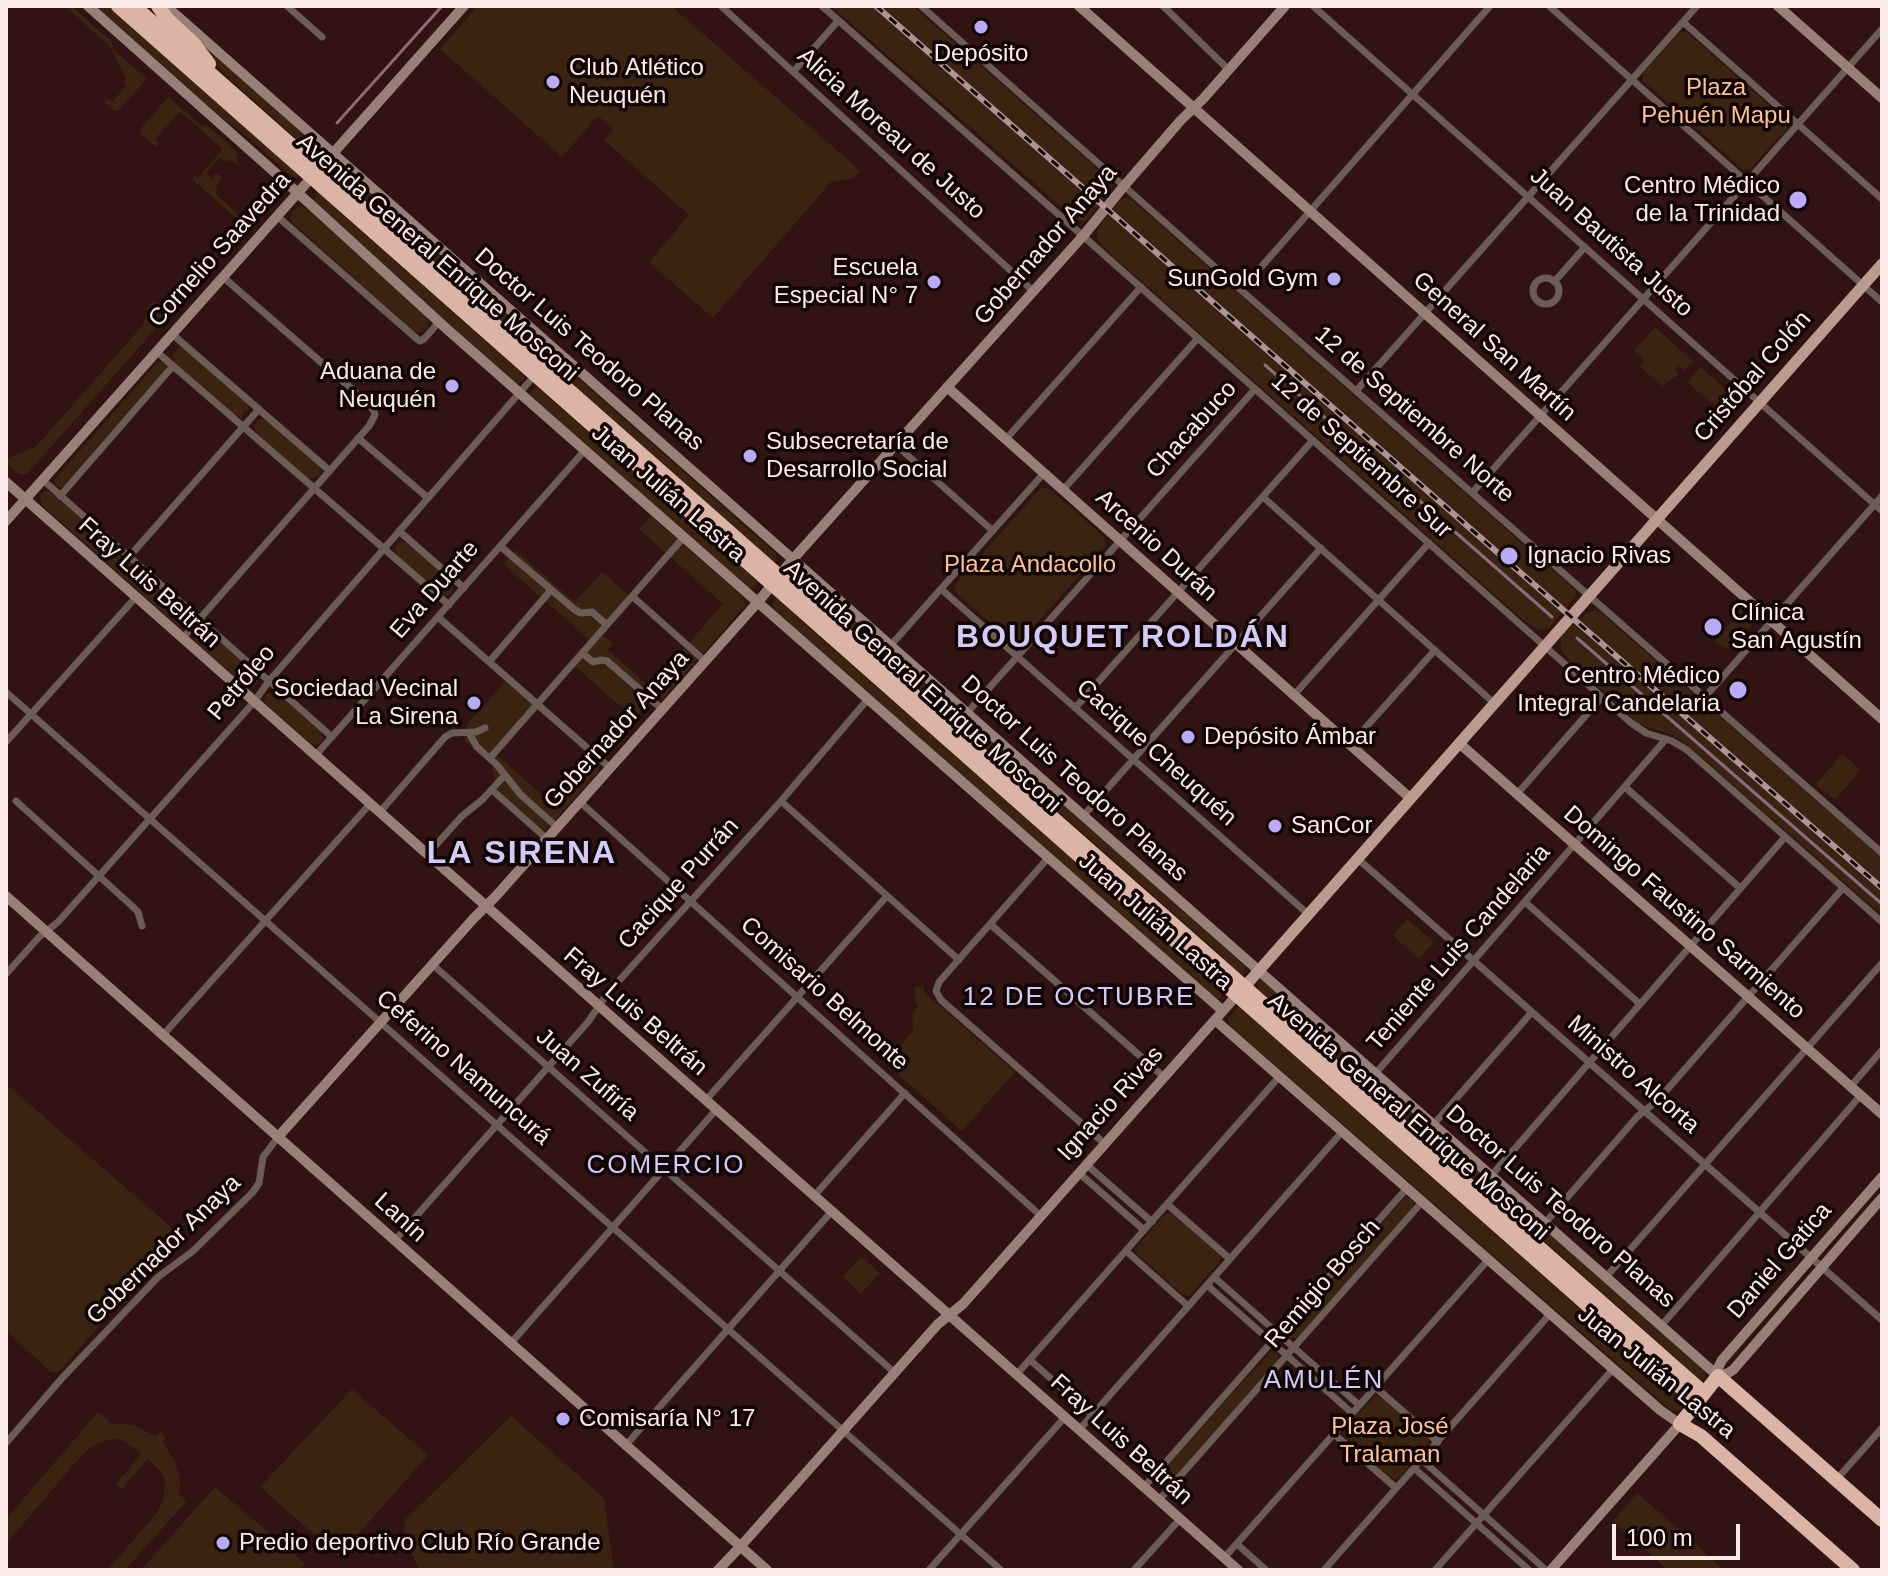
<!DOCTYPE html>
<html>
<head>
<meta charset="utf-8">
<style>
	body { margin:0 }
	#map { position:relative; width:1888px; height:1576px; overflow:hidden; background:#301312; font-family:Arial,sans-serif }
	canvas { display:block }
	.frame { position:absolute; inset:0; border:8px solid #fdebea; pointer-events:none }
	.scale { position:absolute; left:1612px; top:1524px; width:128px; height:36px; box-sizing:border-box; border:4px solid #fdebea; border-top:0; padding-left:10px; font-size:24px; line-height:28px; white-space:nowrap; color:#fdebea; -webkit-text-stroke:6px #100404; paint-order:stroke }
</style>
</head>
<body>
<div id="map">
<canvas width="1888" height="1576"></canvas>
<div class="frame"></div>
<div class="scale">100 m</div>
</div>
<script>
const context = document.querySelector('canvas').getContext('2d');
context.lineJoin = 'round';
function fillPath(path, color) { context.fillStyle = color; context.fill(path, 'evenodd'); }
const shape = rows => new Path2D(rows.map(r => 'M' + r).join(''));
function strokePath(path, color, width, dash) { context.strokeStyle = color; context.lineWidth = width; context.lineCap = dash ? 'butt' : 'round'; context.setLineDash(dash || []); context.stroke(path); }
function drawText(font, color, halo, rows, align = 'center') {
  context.font = font + ' Arial,sans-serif'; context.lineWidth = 7; context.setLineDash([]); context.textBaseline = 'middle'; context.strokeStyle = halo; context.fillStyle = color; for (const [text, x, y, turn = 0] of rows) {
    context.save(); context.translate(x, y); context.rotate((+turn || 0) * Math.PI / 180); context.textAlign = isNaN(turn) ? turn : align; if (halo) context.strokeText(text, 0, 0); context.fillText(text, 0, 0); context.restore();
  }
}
const green = shape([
	[65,6,71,6,112,42,113,49,147,79,118,111,114,111,105,103,107,99,112,102,127,85,123,81,126,78,111,48],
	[95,6,109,6,297,173,297,178,293,177,239,130,226,121],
	[478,6,671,6,861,171,854,178,831,182,713,318,649,262,689,215,604,140,613,129,598,116,562,157,440,49],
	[831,6,913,6,1110,180,1112,184,1112,189,1086,221,1079,221,1073,217],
	[166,12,322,150,320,156,316,158,302,149,301,143,223,73],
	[1681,31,1688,33,1788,122,1788,128,1749,170,1742,169,1643,81,1643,73],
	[168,97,201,125,208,126,237,152,238,166,229,159,226,162,220,158,206,173,212,178,217,173,222,178,217,183,216,194,249,224,246,227,192,179,195,175,198,178,223,149,180,112,155,139,159,143,156,146,152,144,140,133,142,127],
	[338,168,343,169,554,358,545,360,337,176,335,174],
	[321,192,335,203,336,209,526,377,518,385,316,205,313,201,315,195],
	[1126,197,1132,200,1573,588,1576,592,1575,597,1550,627,1544,630,1539,630,1522,619,1103,247,1098,239,1098,228,1120,200],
	[301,206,307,209,426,316,429,325,425,331,419,333,413,331,294,224,290,218,292,211],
	[231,235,235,239,27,474,19,474,6,463,6,460,10,457,33,448,41,441,143,325,148,307,154,300,165,309],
	[1655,327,1694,362,1684,370,1679,366,1675,370,1679,374,1662,386,1640,367,1645,361,1634,351],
	[178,348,184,348,248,404,249,410,244,411,242,418,235,415,175,363,172,355],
	[161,361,167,365,165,370,63,486,60,488,55,486,55,479,157,363],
	[561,363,776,554,776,560,774,562,757,550,756,546,554,370,554,364],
	[1701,367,1737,400,1737,407,1728,418,1687,382],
	[536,386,756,580,757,586,753,589,747,587,529,394],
	[260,419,266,419,319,466,321,472,317,477,312,479,306,477,257,434,254,426],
	[1041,488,1046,488,1051,490,1103,536,1106,540,1106,545,1022,640,1014,643,959,596,955,591,954,585],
	[48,491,52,493,188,614,191,618,188,626,184,627,178,626,42,505,40,496,43,492],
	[651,516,742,596,745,602,743,608,663,699,657,694,635,719,570,662,587,642,585,636,503,564,515,550,575,602,602,572,634,600,603,635,613,644,608,650,650,687,723,604,639,529],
	[400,542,406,542,453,582,452,593,448,596,442,595,396,554,396,546],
	[798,572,802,573,1244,965,1245,970,1244,973,1240,975,1224,962,1223,957,796,580,795,575],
	[777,598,795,610,797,617,1220,989,1222,992,1221,998,1216,999,1213,997,775,610,772,604],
	[1739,607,1751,619,1751,626,1731,650,1714,642,1739,613,1737,610],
	[1595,610,1601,613,1882,858,1882,915,1685,743,1672,735,1650,728,1637,722,1569,661,1561,649,1561,639,1564,633,1587,613],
	[199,628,206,630,256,674,258,679,256,686,251,688,246,686,195,642,193,635],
	[505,681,537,709,497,755,548,800,589,755,600,765,598,772,540,837,498,798,492,764,464,740,467,725],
	[273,692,278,694,320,731,323,739,320,743,315,745,310,743,267,705,265,701,266,694],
	[1842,754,1861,770,1835,800,1816,784],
	[1407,919,1434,942,1419,959,1393,936],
	[1260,981,1263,981,1702,1368,1706,1373,1705,1378,1700,1381,1682,1366,1680,1361,1258,989,1257,983],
	[914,987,924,987,924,992,1015,1072,962,1131,898,1074,911,1059,898,1048,913,1031,912,1013,919,1005,915,1002],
	[1241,1006,1256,1017,1257,1023,1681,1398,1685,1403,1681,1410,1674,1411,1668,1408,1231,1027,1227,1020,1229,1017,1238,1007],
	[6,1084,179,1234,59,1372,51,1372,6,1331],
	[1405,1197,1412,1199,1414,1203,1412,1208,1298,1338,1290,1338,1287,1335,1288,1329],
	[1166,1213,1173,1214,1221,1257,1218,1264,1189,1296,1182,1294,1136,1253,1138,1245],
	[861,1256,880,1273,861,1294,843,1277],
	[1271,1351,1277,1353,1279,1356,1277,1362,1166,1487,1158,1488,1155,1483,1156,1478],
	[352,1389,428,1455,339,1556,260,1487],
	[1376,1395,1381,1397,1428,1438,1429,1442,1400,1477,1395,1479,1389,1477,1343,1435,1345,1427],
	[98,1412,110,1423,133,1425,156,1436,160,1432,166,1438,163,1442,176,1464,180,1481,179,1494,187,1501,125,1570,107,1570,157,1513,163,1499,165,1485,164,1478,160,1471,148,1459,122,1489,116,1484,141,1454,124,1441,117,1439,108,1440,94,1445,82,1455,6,1544,6,1519],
	[511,1416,604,1498,614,1570,419,1570,404,1536,405,1520],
	[215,1487,306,1564,300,1570,141,1570],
	[1637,1493,1666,1518,1724,1570,1668,1570,1627,1534,1613,1521]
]);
const stream = shape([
	[337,123,442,6],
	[1265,365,1552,617],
	[1577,638,1882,904]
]);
const street = shape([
	[287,6,322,37],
	[721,6,1033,291],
	[822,6,1083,236,1630,722,1646,733,1672,741,1687,750,1882,922],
	[921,6,1241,290,1882,853],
	[1163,6,1229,70],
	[1313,6,1882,511],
	[1549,6,1882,302],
	[1683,22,1882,199],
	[793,72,838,21],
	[277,216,417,339,420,341,424,339,439,322],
	'1533 291a13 13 0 1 1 26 0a13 13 0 1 1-26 0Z',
	[1554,282,1585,247],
	[1241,290,1490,6],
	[172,334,330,471],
	[157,352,449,605],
	[1356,391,1697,6],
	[358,438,428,498],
	[1006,439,1141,287],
	[896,445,993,531],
	[43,480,332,737],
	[1063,490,1198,338],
	[1472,493,1882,29],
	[60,496,173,366],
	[1263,497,1494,703],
	[399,531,464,588],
	[500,546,575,610,581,613,592,612,607,625],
	[129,557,259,409],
	[941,589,1308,914],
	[632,596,705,661],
	[438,617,610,768],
	[182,639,369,426,375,415,374,411,368,403,223,277],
	[891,645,1044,473],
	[582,653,593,662,601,660,607,661,662,709],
	[489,662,551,590],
	[6,692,1001,1570],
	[1294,695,1429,543],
	[1705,697,1882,496],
	[1075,708,1313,440],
	[967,713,1255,389],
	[469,733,477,747,497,765,521,795,557,827],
	[6,742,136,597],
	[1350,745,1435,650],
	[315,756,585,450],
	[490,758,684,537],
	[1625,787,1740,888],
	[492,790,547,839],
	[1517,794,1602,697],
	[16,801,132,906,138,912,142,926],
	[781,801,959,960],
	[580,802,1041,1216],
	[379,813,445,737,452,733,476,732,485,728],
	[1083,816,1321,548],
	[427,855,461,817,483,799,505,775],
	[1048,858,939,982,936,991,941,1000,1105,1144],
	[1358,859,1882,1320],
	[1525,902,1640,1004],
	[990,924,1164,1077],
	[433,965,895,1373],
	[6,974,39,937,58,922,254,702,269,681,535,375,551,361,559,360,568,362],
	[163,1035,370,804],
	[1375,1074,1666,739],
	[1851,1086,1882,1050],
	[705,1101,887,896],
	[1433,1125,1532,1012],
	[1087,1165,1152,1222],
	[1079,1173,1144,1230],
	[1491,1176,1785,837],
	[814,1196,905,1093],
	[1167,1204,1230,1259],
	[1545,1223,1637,1117,1658,1100,1843,888],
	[395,1240,588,1022,607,994,781,801,868,699],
	[1126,1251,1188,1306],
	[1214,1277,1359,1405],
	[1606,1277,1882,963],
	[1207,1285,1352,1413],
	[1661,1326,1861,1095],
	[511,1343,716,1110],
	[1030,1360,1092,1415],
	[1017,1374,1279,1077],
	[1375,1387,1438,1442],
	[1079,1430,1342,1132],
	[1334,1434,1396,1488],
	[6,1443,63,1377,158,1277,193,1251,253,1192,259,1183,263,1157,278,1137],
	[626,1445,832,1211],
	[1422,1460,1546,1570],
	[1414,1468,1529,1570],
	[1836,1480,1882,1428],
	[1144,1487,1407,1188],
	[1159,1500,1422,1202],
	[1237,1544,1266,1570],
	[1224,1558,1488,1260],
	[929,1570,1065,1417],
	[1134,1570,1180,1519],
	[1324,1570,1550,1314],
	[1435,1570,1613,1369]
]);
const secondary = shape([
	[88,6,298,193,448,330,1223,1011],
	[166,6,1718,1376],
	[1079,6,1882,719],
	[1778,6,1882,98],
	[947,387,1410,798],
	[6,482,1238,1570],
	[6,521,464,6],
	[1459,743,1882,1114],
	[6,896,767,1570],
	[1215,1020,1660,1410,1680,1424,1551,1570],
	[278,1137,474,918,496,896,758,602,793,559,1083,236,1124,186,1181,120,1203,99,1285,6],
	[1718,1376,1718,1368,1722,1360,1882,1177],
	[1718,1376,1728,1373,1733,1370,1882,1198],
	[718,1570,740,1547,938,1324,963,1304,1237,995]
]);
const primary = shape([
	[1240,992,1882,264]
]);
const highway = shape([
	[118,6,1697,1402],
	[134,6,1704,1393],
	[158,6,167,19,193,43,209,64],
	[1853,1570,1701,1436,1680,1424,1718,1376,1882,1520]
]);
const rail = shape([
	[876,6,1506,560,1882,888]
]);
const markers = [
	[981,27,8,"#b9abf7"],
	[553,82,8,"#b9abf7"],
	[1798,200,10,"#b9abf7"],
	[1334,279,8,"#b9abf7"],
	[934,282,8,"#b9abf7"],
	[452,386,8,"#b9abf7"],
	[750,456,8,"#b9abf7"],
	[1509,556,10,"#b9abf7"],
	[1713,627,10,"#b9abf7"],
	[1738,690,10,"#b9abf7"],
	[474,703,8,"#b9abf7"],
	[1188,737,8,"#b9abf7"],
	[1275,826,8,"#b9abf7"],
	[563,1419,8,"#b9abf7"],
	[223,1543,8,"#b9abf7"]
];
const poiNames = [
	["Depósito",981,54,"center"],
	["Club Atlético",569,68],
	["Neuquén",569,96],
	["Centro Médico",1780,186,"right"],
	["de la Trinidad",1780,214,"right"],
	["Escuela",918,268,"right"],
	["Especial N° 7",918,296,"right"],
	["SunGold Gym",1318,279,"right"],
	["Aduana de",436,372,"right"],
	["Neuquén",436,400,"right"],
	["Subsecretaría de",766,442],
	["Desarrollo Social",766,470],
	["Ignacio Rivas",1527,556],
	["Clínica",1731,613],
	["San Agustín",1731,641],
	["Centro Médico",1720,676,"right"],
	["Integral Candelaria",1720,704,"right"],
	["Sociedad Vecinal",458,689,"right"],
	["La Sirena",458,717,"right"],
	["Depósito Ámbar",1204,737],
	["SanCor",1291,826],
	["Comisaría N° 17",579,1419],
	["Predio deportivo Club Río Grande",239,1543]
];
const parkNames = [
	["Plaza",1716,88],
	["Pehuén Mapu",1716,116],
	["Plaza Andacollo",1030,565],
	["Plaza José",1390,1427],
	["Tralaman",1390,1455]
];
const streetNames = [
	["Alicia Moreau de Justo",891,134,42],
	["Juan Bautista Justo",1611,243,42],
	["Gobernador Anaya",1046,245,-49],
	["Cornelio Saavedra",220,250,-48],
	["Avenida General Enrique Mosconi",437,258,41],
	["General San Martín",1494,347,42],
	["Doctor Luis Teodoro Planas",589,350,41],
	["Cristóbal Colón",1753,377,-49],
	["12 de Septiembre Norte",1414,415,41],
	["Chacabuco",1192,430,-48],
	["12 de Septiembre Sur",1361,456,42],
	["Juan Julián Lastra",668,494,41],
	["Arcenio Durán",1156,546,42],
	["Fray Luis Beltrán",149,583,42],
	["Eva Duarte",435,590,-49],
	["Petróleo",242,683,-50],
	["Avenida General Enrique Mosconi",922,687,42],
	["Gobernador Anaya",617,730,-48],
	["Cacique Cheuquén",1156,753,42],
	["Doctor Luis Teodoro Planas",1074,779,42],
	["Cacique Purrán",679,884,-48],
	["Domingo Faustino Sarmiento",1684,913,41],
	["Juan Julián Lastra",1155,922,41],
	["Teniente Luis Candelaria",1459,948,-49],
	["Comisario Belmonte",824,994,42],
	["Fray Luis Beltrán",635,1012,41],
	["Ceferino Namuncurá",463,1068,41],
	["Juan Zufiría",587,1075,41],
	["Ministro Alcorta",1633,1075,41],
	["Ignacio Rivas",1111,1104,-48],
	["Avenida General Enrique Mosconi",1408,1117,41],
	["Doctor Luis Teodoro Planas",1560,1207,41],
	["Lanín",400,1218,42],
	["Gobernador Anaya",164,1250,-44],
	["Daniel Gatica",1780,1261,-49],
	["Remigio Bosch",1323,1284,-49],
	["Juan Julián Lastra",1656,1373,39],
	["Fray Luis Beltrán",1121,1440,42]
];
const neighbourhoodNames = [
	["12 DE OCTUBRE",1079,998],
	["COMERCIO",666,1166],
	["AMULÉN",1324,1381]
];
const districtNames = [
	["BOUQUET ROLDÁN",1123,638],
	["LA SIRENA",522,854]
];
fillPath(green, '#3a2311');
strokePath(stream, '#8c6b79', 3);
strokePath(street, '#6b5c56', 7);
strokePath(secondary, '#987f77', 10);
strokePath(primary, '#bb9b90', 11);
strokePath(highway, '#dbb4a6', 14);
strokePath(rail, '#ac9594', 6);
strokePath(rail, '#100404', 3, [9]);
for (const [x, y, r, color] of markers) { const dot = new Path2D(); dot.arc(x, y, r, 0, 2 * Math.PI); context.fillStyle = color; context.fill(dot); strokePath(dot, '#100404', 3); }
drawText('24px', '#fdebea', '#100404', poiNames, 'left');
drawText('24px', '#ffc293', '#100404', parkNames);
drawText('24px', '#fdebea', '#100404', streetNames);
context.letterSpacing = '2px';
drawText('26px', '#d2cbf7', '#100404', neighbourhoodNames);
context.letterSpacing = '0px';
context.letterSpacing = '2px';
drawText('bold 32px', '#d2cbf7', '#100404', districtNames);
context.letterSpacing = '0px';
</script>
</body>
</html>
